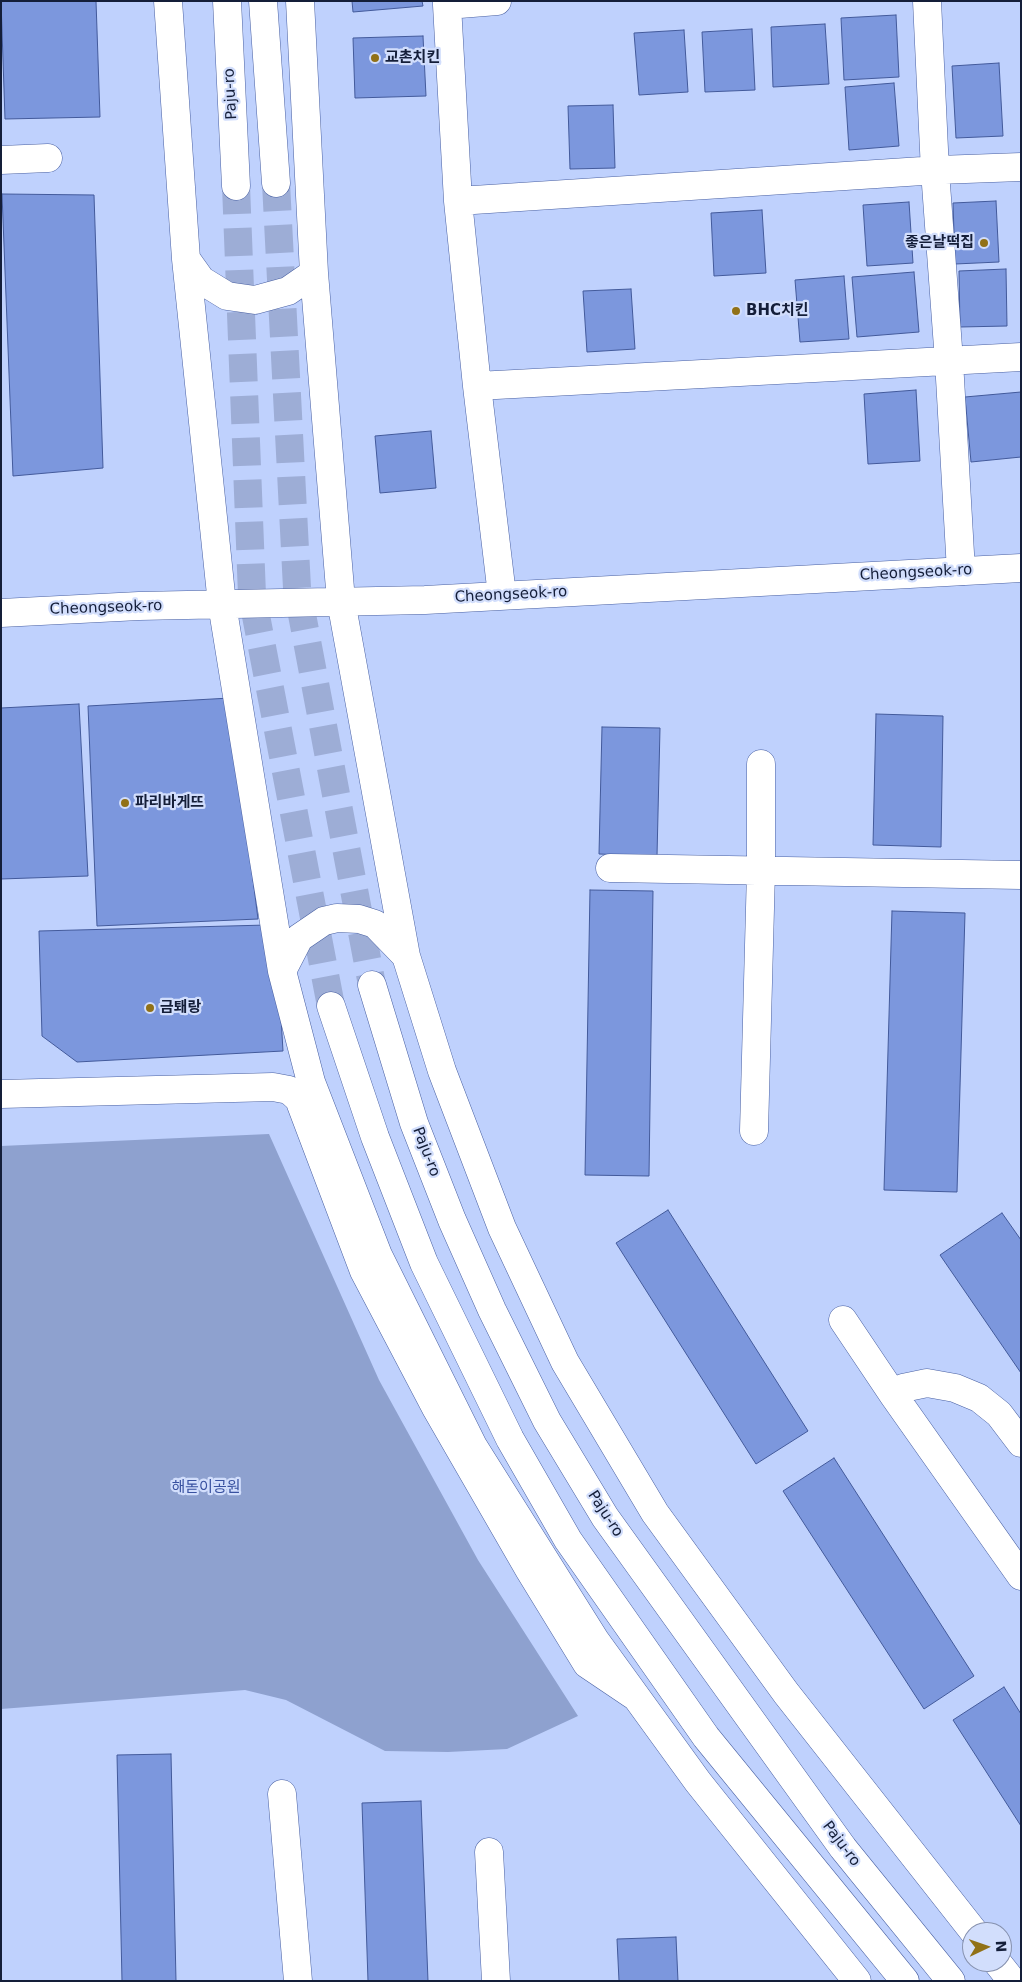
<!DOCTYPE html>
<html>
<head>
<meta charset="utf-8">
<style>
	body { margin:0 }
	#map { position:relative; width:1022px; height:1982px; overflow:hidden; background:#bfd1fd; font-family:"DejaVu Sans",sans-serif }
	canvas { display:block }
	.frame { position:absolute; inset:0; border:2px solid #141e39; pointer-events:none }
	.north { position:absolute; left:962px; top:1922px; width:50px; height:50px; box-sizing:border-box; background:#d2defc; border:1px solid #8691ae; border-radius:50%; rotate:87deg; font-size:14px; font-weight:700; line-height:20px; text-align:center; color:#141e39 }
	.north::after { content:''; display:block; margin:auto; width:18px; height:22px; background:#917117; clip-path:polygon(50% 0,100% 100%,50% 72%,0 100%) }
</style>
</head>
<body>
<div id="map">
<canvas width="1022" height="1982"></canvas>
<div class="frame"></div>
<div class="north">N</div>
</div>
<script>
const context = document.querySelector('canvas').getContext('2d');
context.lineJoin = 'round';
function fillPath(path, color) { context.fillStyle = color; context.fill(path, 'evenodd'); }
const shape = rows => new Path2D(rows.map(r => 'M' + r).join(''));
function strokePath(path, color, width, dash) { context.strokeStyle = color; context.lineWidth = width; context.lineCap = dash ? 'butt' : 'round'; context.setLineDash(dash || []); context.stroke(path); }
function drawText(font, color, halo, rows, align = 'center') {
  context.font = font + ' "DejaVu Sans","Noto Sans KR",sans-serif'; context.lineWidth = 4.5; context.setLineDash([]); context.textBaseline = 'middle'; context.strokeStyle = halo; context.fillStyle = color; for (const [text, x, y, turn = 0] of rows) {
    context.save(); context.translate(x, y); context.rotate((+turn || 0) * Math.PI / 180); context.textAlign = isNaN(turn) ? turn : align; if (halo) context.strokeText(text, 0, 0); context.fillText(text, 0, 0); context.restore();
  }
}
const green = shape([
	[269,1134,379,1380,478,1560,578,1716,507,1749,448,1752,385,1751,286,1700,245,1690,1,1709,1,1146]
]);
const building = shape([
	[1,1,96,1,100,117,5,119,1,1],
	[352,1,422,1,423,6,353,12,352,1],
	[896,15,899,77,844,80,841,18,896,15],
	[825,24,829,84,773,87,771,27,825,24],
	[752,29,755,90,705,92,702,32,752,29],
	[684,30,688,92,639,95,634,33,684,30],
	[423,36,426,96,355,98,353,38,423,36],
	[999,63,1003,136,956,138,952,66,999,63],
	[894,83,899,146,849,150,845,87,894,83],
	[613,105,615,168,570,169,568,106,613,105],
	[2,194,94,195,103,468,13,476,2,194],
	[996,201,999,262,955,264,953,203,996,201],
	[909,202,913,263,867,266,863,205,909,202],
	[762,210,766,273,714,276,711,213,762,210],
	[1006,269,1007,326,960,327,959,271,1006,269],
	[914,272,919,332,857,337,852,277,914,272],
	[844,276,849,339,800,342,795,280,844,276],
	[631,289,635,349,587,352,583,291,631,289],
	[916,390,920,461,868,464,864,394,916,390],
	[1021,392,1021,457,971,462,965,397,1021,392],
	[431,431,436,488,380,493,375,436,431,431],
	[230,698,258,919,97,926,88,706,230,698],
	[79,704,88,876,1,879,1,708,79,704],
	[876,714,943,716,941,847,873,845,876,714],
	[602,727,660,728,657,856,599,854,602,727],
	[590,890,653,891,649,1176,585,1175,590,890],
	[892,911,965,913,957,1192,884,1190,892,911],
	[267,925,279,984,283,1051,77,1062,42,1036,39,931,267,925],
	[668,1210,808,1431,756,1464,616,1243,668,1210],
	[1002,1213,1021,1240,1021,1373,940,1255,1002,1213],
	[834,1458,974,1676,924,1709,783,1491,834,1458],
	[1004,1687,1021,1714,1021,1826,953,1720,1004,1687],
	[171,1754,176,1981,122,1981,117,1755,171,1754],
	[421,1801,428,1981,368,1981,362,1803,421,1801],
	[676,1937,678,1981,619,1981,617,1939,676,1937]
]);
const majorTunnel = shape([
	[276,183,297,588,372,985],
	[236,186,252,595,331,1006]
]);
const minor = shape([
	[447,1,447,5,497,1],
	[927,1,935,171,949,361,961,571],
	[447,5,458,201],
	[1,160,48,158],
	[1021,167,938,170,458,201,477,386,1021,357],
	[477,386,502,595],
	[610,868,1021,875],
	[1,1094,273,1087,289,1090,299,1099,364,1271,436,1408,530,1571,587,1664,633,1695],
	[754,1131,761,871,761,764],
	[843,1320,894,1396],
	[1021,1443,999,1414,979,1398,955,1388,927,1383,903,1388,894,1396,1021,1576],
	[282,1794,298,1981],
	[489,1852,496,1981]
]);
const major = shape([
	[168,1,186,259,222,604,282,971,311,1082,378,1255,473,1446,595,1640,698,1782,857,1981],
	[227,1,236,186],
	[263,1,276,183],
	[300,1,314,273,341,601,406,956,442,1071,502,1228,565,1362,655,1513,786,1693,974,1932],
	[186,259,201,280,227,296,255,300,288,291,314,273],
	[1,613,139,606,425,600,1021,568],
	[282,971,299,938,324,921,337,918,359,919,375,924,406,956],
	[372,985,414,1123,452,1220,492,1310,547,1421,605,1517,843,1848,951,1981],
	[331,1006,375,1137,424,1263,510,1439,568,1540,706,1737,905,1981],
	[997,1962,1012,1981]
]);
const markers = [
	[375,58,5,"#917117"],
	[984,243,5,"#917117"],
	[736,311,5,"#917117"],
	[125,803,5,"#917117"],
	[150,1008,5,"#917117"]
];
const poiNames = [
	["교촌치킨",385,58],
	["좋은날떡집",974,243,"right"],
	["BHC치킨",746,311],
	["파리바게뜨",135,803],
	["금퇘랑",160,1008]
];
const streetNames = [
	["Paju-ro",231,94,-93],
	["Cheongseok-ro",916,573,-3],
	["Cheongseok-ro",511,595,-3],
	["Cheongseok-ro",106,608,-2],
	["Paju-ro",426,1152,69],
	["Paju-ro",605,1514,57],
	["Paju-ro",841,1844,53]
];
const parkNames = [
	["해돋이공원",206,1488]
];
fillPath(green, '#8ea1cf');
fillPath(building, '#7c97dd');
strokePath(building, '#435a9b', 1);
strokePath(majorTunnel, '#9dadd6', 28, [28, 14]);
strokePath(minor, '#4960a2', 29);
strokePath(major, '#4960a2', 29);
strokePath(minor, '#fff', 28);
strokePath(major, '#fff', 28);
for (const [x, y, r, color] of markers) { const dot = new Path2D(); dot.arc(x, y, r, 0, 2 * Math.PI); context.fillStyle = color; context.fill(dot); strokePath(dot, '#d2defc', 2); }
drawText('bold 15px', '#141e39', '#d2defc', poiNames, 'left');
drawText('15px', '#141e39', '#d2defc', streetNames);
drawText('15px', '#3851a0', '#d2defc', parkNames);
</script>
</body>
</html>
